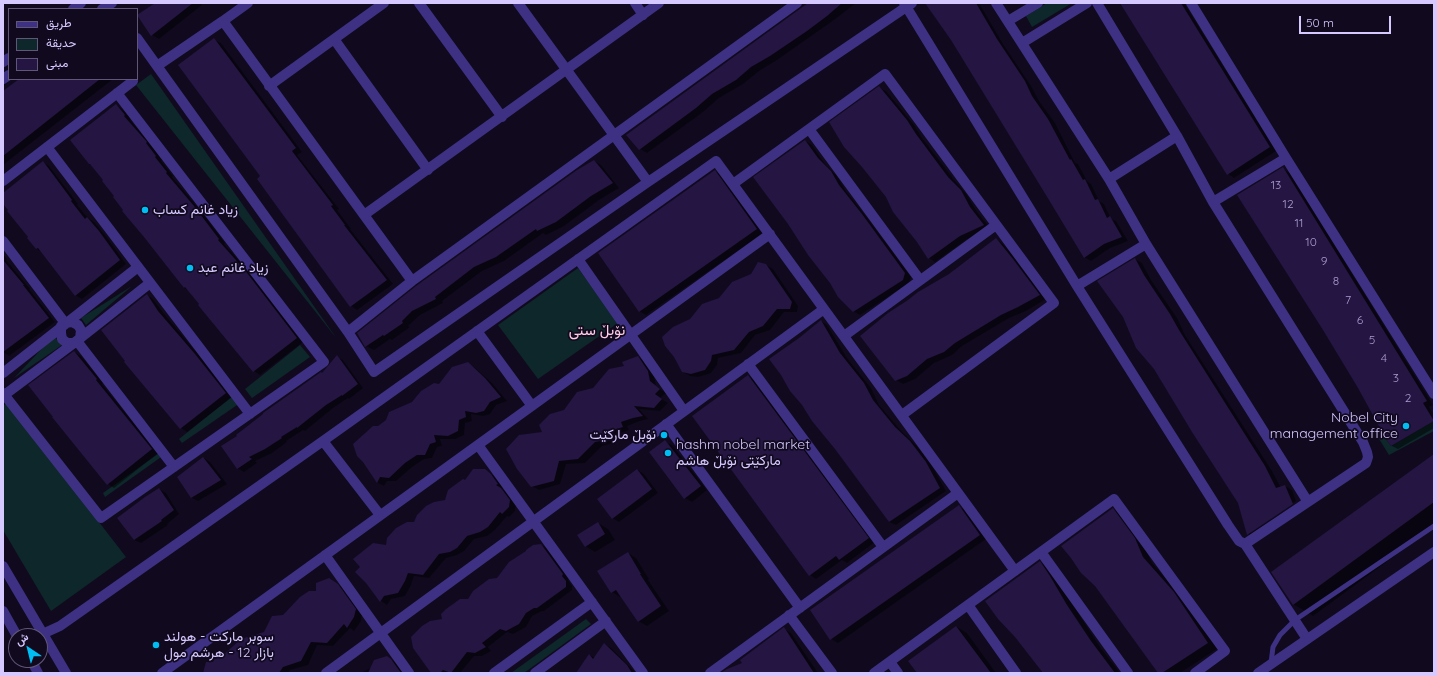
<!DOCTYPE html>
<html>
<head>
<meta charset="utf-8">
<style>
	body { margin:0 }
	#map { position:relative; width:1437px; height:676px; overflow:hidden; background:#110a1f; font-family:Quicksand,Vazirmatn,sans-serif }
	canvas { display:block }
	.frame { position:absolute; inset:0; border:4px solid #d6c9ff; pointer-events:none }
	.legend { position:absolute; left:8px; top:8px; width:130px; height:72px; box-sizing:border-box; background:#110a1f; border:1px solid #605679; margin:0; padding:5px 7px; list-style:none; font-size:12px; color:#d6c9ff }
	.legend li { display:flex; align-items:center; gap:8px; height:20px }
	.legend b { width:20px; border:1px solid #605679 }
	.north { position:absolute; left:8px; top:628px; width:40px; height:40px; box-sizing:border-box; background:#110a1f; border:1px solid #605679; border-radius:50%; rotate:325deg; font-size:11px; font-weight:700; line-height:16px; text-align:center; color:#d6c9ff }
	.north::after { content:''; display:block; margin:auto; width:14px; height:18px; background:#00bdf4; clip-path:polygon(50% 0,100% 100%,50% 72%,0 100%) }
	.scale { position:absolute; left:1299px; top:16px; width:92px; height:18px; box-sizing:border-box; border:2px solid #d6c9ff; border-top:0; padding-left:5px; font-size:12px; line-height:14px; white-space:nowrap; color:#d6c9ff; -webkit-text-stroke:3px #110a1f; paint-order:stroke }
</style>
</head>
<body>
<div id="map">
<canvas width="1437" height="676"></canvas>
<div class="frame"></div>
<ul class="legend">
<li><b style="height:5px;background:#3e3183"></b>طريق</li>
<li><b style="height:11px;background:#0d272a"></b>حديقة</li>
<li><b style="height:11px;background:#241542"></b>مبنى</li>
</ul>
<div class="north">ش</div>
<div class="scale">50 m</div>
</div>
<script>
const context = document.querySelector('canvas').getContext('2d');
context.lineJoin = 'round';
function fillPath(path, color) { context.fillStyle = color; context.fill(path, 'evenodd'); }
const shape = rows => new Path2D(rows.map(r => 'M' + r).join(''));
function strokePath(path, color, width, dash) { context.strokeStyle = color; context.lineWidth = width; context.lineCap = dash ? 'butt' : 'round'; context.setLineDash(dash || []); context.stroke(path); }
function drawText(font, color, halo, rows, align = 'center') {
  context.font = font + ' Quicksand,Vazirmatn,sans-serif'; context.lineWidth = 3.5; context.setLineDash([]); context.textBaseline = 'middle'; context.strokeStyle = halo; context.fillStyle = color; for (const [text, x, y, turn = 0] of rows) {
    context.save(); context.translate(x, y); context.rotate((+turn || 0) * Math.PI / 180); context.textAlign = isNaN(turn) ? turn : align; if (halo) context.strokeText(text, 0, 0); context.fillText(text, 0, 0); context.restore();
  }
}
const green = shape([
	[1047,3,1072,3,1032,27,1026,16],
	[151,74,337,339,136,85],
	[578,268,618,323,538,379,498,325],
	[132,286,86,325,81,318],
	[54,336,62,345,14,378],
	[300,345,310,357,252,398,245,389],
	[234,395,240,403,182,443,179,439],
	[7,403,126,557,51,611,3,530,3,406],
	[1434,421,1434,431,1389,455,1376,434,1380,431,1391,446],
	[162,451,164,455,105,497,103,493],
	[586,619,591,624,524,673,511,673]
]);
const shadow = shape([
	[156,3,200,3,202,5,159,39,152,35,138,15],
	[811,3,856,3,834,20,777,60,759,71,743,84,719,98,703,112,647,153,640,149],
	[932,3,979,3,1003,44,1031,86,1039,101,1055,123,1075,163,1078,164,1087,181,1091,184,1099,201,1104,204,1111,219,1116,221,1128,241,1110,248,1091,261,1084,257],
	[1121,3,1184,3,1276,151,1234,178,1228,174],
	[214,40,221,43,302,152,297,155,339,209,337,210,351,229,350,229,393,284,357,310,351,306,262,176],
	[19,79,113,79,3,165,3,92],
	[879,88,886,91,914,125,922,138,955,181,967,195,977,212,990,228,967,239,935,262,929,258],
	[116,105,122,109,131,119,130,120,153,147,162,160,161,161,173,176,172,177,201,211,225,243,224,244,251,274,303,342,260,375,254,371,188,290,184,288,104,180,93,166,89,164],
	[805,141,812,145,824,163,837,176,845,190,868,219,911,277,909,283,860,315,853,311,831,282],
	[594,161,601,165,619,188,599,200,564,226,546,235,543,233,504,261,482,271,442,301,443,303,420,315,408,326,410,327,392,340,390,339,374,350,366,346],
	[43,162,49,166,78,204,77,205,88,218,94,222,105,235,126,264,82,299,75,295,42,252,37,249,3,203,3,194],
	[1283,169,1290,173,1433,405,1429,407,1434,415,1434,428,1398,449,1392,446,1382,431],
	[715,171,721,175,763,233,646,315,639,311],
	[996,239,1003,244,1020,264,1046,299,1026,311,1009,318,962,346,952,355,934,363,915,379,903,384,896,380],
	[3,254,7,259,6,260,30,289,29,289,55,322,9,356,3,352],
	[1135,259,1142,263,1151,280,1177,318,1185,335,1272,471,1281,488,1285,486,1292,490,1296,501,1251,531,1251,533,1297,503,1299,508,1254,538,1248,534,1239,503],
	[766,265,773,269,798,306,797,312,784,312,770,330,755,335,741,353,718,358,717,365,711,373,698,377,690,376,683,372,691,319],
	[147,295,153,299,165,315,202,359,232,397,187,432,181,428],
	[821,321,827,325,847,358,871,388,879,405,902,432,917,446,932,466,946,491,896,525,889,522,840,454,799,339],
	[74,352,81,356,103,383,102,384,158,453,114,488,108,484],
	[337,357,343,360,363,388,349,399,348,398,333,408,305,431,303,430,286,441,287,442,272,453,255,461,257,463,244,472,237,468,239,436,322,374],
	[638,357,645,361,654,375,656,386,666,393,660,398,668,403,660,411,639,409,648,419,640,421,627,426,629,430,612,436,617,442,602,446,585,463,566,464,560,484,539,490,532,486,543,432,565,411,593,389],
	[468,364,474,367,492,383,507,401,496,405,490,414,483,416,471,414,472,421,465,423,464,435,455,439,440,439,442,446,437,447,432,458,424,459,412,467,396,481,387,481,384,486,378,483,364,462,378,427,440,385],
	[748,376,755,380,875,542,847,563,842,560,816,579,810,575],
	[665,442,672,445,707,490,692,502,685,498],
	[1434,455,1434,527,1313,616,1293,604],
	[204,458,210,462,227,484,198,501,192,498],
	[485,470,497,478,504,488,502,489,508,493,516,504,515,511,509,517,507,516,495,530,487,536,474,539,464,551,457,555,446,558,429,578,414,576,411,585,405,596,391,599,387,605,381,601,367,582,386,546,445,501,465,481],
	[638,470,644,474,658,493,619,522,612,518],
	[159,489,166,493,179,514,167,524,168,525,141,543,134,540],
	[959,507,966,510,986,539,838,643,831,639],
	[1113,509,1122,515,1144,545,1152,563,1184,599,1217,649,1180,673,1159,673],
	[598,523,608,529,615,540,595,552,585,546],
	[541,545,548,549,569,578,568,580,572,586,572,590,544,611,542,611,532,616,526,627,513,634,507,632,488,647,491,651,482,656,474,656,460,673,432,673,443,620],
	[628,553,636,558,649,579,648,580,669,611,647,626,638,621,621,596,620,597,612,592],
	[1040,562,1049,568,1100,647,1120,673,1043,673,1016,637],
	[336,583,344,589,362,614,361,621,354,631,350,628,333,646,317,645,308,665,290,670,288,673,202,673,205,669,213,663,264,633,284,615,317,592],
	[957,627,967,633,996,673,918,673],
	[784,629,791,633,818,673,728,673,743,664],
	[604,644,611,648,636,673,577,673,589,655,595,658],
	[387,657,398,664,404,673,360,673,371,668]
]);
const building = shape([
	[155,3,193,3,151,36,137,15],
	[808,3,842,3,827,16,807,31,770,56,751,67,736,80,712,94,696,108,639,150,626,135],
	[925,3,976,3,997,39,1025,81,1032,96,1048,119,1070,160,1071,159,1083,180,1085,179,1095,200,1098,199,1107,218,1110,216,1122,237,1104,244,1084,258,1049,200,951,40],
	[1120,3,1181,3,1270,147,1227,175],
	[214,38,296,148,292,151,333,205,331,206,345,225,344,225,387,280,350,307,257,179,260,176,178,65],
	[19,79,100,79,3,156,3,91],
	[879,86,907,120,916,134,948,177,961,190,970,207,984,225,960,236,928,259,917,242,893,212,886,197,862,167,844,147,829,122],
	[116,104,125,115,124,116,147,142,146,143,156,156,155,157,167,172,166,173,194,206,219,239,218,240,244,269,297,338,253,372,198,305,199,304,185,287,184,288,144,237,122,211,123,210,113,197,114,196,102,181,103,180,90,164,89,164,70,140],
	[805,140,818,158,831,171,839,185,862,214,905,273,903,280,853,312,838,297,830,283,808,255,788,224,753,177],
	[594,160,613,183,591,196,556,222,537,231,536,229,496,257,474,267,435,297,436,299,412,311,402,321,403,323,384,336,383,335,365,347,357,333,416,286,577,170],
	[43,161,72,200,71,201,85,219,87,217,99,231,120,260,75,296,38,248,36,249,27,238,28,237,7,211,8,210,3,204,3,193],
	[1283,167,1427,401,1423,403,1434,421,1391,446,1380,431,1381,430,1358,388,1323,330,1237,195],
	[715,170,757,229,639,312,598,253],
	[996,238,1013,259,1040,295,1018,307,1001,315,955,343,944,352,927,359,907,376,895,381,860,336,888,313,908,300,918,292,949,274],
	[1135,258,1144,275,1170,314,1179,330,1265,466,1276,488,1285,485,1293,504,1247,535,1238,503,1192,432,1154,369,1136,348,1123,317,1097,281],
	[3,260,24,285,23,285,49,318,3,352],
	[758,262,766,264,792,302,790,309,777,309,763,326,749,332,734,350,712,355,711,361,705,370,691,374,682,372,674,357,665,346,662,337,673,327,690,319,702,304,719,298,732,282,751,274],
	[147,294,158,311,195,354,226,393,180,429,124,362,125,361,101,330],
	[821,320,840,353,864,383,873,400,895,427,910,441,926,462,940,488,889,522,835,449,812,421,802,405,790,391,781,375,769,359,799,338],
	[74,351,97,379,96,380,152,449,107,485,52,417,53,417,28,385],
	[337,355,358,384,342,396,342,395,326,405,297,428,297,427,281,437,282,438,265,449,249,457,252,459,237,469,221,446,237,436,236,435,263,414,263,413,321,372,322,373],
	[638,356,648,371,650,381,660,389,655,394,662,399,654,408,634,406,643,416,633,418,621,422,623,427,607,432,612,439,595,442,578,459,559,461,554,481,531,487,517,469,506,449,519,435,542,432,539,425,550,414,564,410,577,392,593,388,609,369,624,366,622,362],
	[468,362,485,378,501,397,490,402,484,411,476,413,465,411,466,417,459,420,458,431,448,436,434,435,436,442,430,444,425,455,417,455,405,463,389,478,380,477,377,483,363,462,357,456,353,444,373,426,378,426,386,420,389,412,412,402,421,391,434,383,439,384,452,367],
	[748,375,869,538,839,560,836,556,809,576,692,416],
	[665,440,701,486,684,499,649,452],
	[1434,454,1434,502,1293,605,1271,572],
	[203,457,221,480,191,498,177,477],
	[473,469,485,469,491,474,498,484,496,485,501,488,510,500,509,507,502,514,500,512,488,527,480,532,467,536,457,548,450,552,439,554,423,575,408,573,405,581,398,593,384,596,380,602,366,583,355,572,360,567,353,559,373,543,386,545,387,538,396,528,407,522,414,522,417,515,426,506,434,502,445,500,448,490,463,479,465,480],
	[637,469,652,489,612,519,597,499],
	[159,488,174,510,161,520,162,521,134,540,117,518,145,497],
	[959,505,980,535,830,640,810,610],
	[1113,508,1135,538,1143,557,1174,592,1208,643,1162,673,1158,673,1095,586,1081,573,1071,558,1061,546],
	[598,522,605,534,585,547,577,535],
	[541,544,563,574,562,576,566,581,566,587,537,608,534,608,526,613,519,624,506,631,500,629,482,643,486,647,475,653,467,652,451,673,443,670,440,673,431,673,413,648,411,637,422,626,430,621,442,619,441,614,446,609,460,599,468,599,473,591,489,579,497,578,509,562,526,551,526,550,533,545],
	[628,552,641,574,640,574,661,606,638,622,616,590,611,593,597,571],
	[1040,561,1050,576,1067,605,1091,641,1115,673,1043,673,1015,637,998,619,985,601],
	[329,578,338,584,356,609,354,617,347,628,344,624,327,643,311,642,301,661,283,667,279,673,203,673,206,662,213,662,216,656,221,657,241,639,264,632,272,616,283,615,300,597,309,591,316,591,316,583],
	[956,626,991,673,917,673,908,661],
	[784,627,814,673,721,673,727,669,742,663,740,660],
	[604,643,627,665,632,673,576,673,589,654,593,659],
	[387,656,391,659,401,673,368,673,374,660]
]);
const service = shape([
	[1271,663,1273,647,1280,635,1295,620,1434,526]
]);
const minor = shape([
	[248,3,223,21,412,281,797,3],
	[419,3,502,117],
	[518,3,648,182],
	[635,3,643,15],
	[904,3,1077,286,1228,525,1239,541,1245,544,1366,463,1368,457,1367,452,1363,442,1213,202,1177,136,1097,3],
	[996,3,1109,179,1146,244,1308,502],
	[1191,3,1286,158,1434,394],
	[73,9,81,3],
	[102,9,112,3],
	[1008,21,1038,3],
	[137,38,157,66,223,21],
	[334,39,428,170],
	[1022,43,1087,3],
	[3,62,9,58],
	[157,66,348,332,412,281],
	[3,79,9,75],
	[269,86,384,3],
	[809,129,920,280],
	[47,147,250,414],
	[1109,179,1177,136],
	[3,181,133,81,131,79],
	[733,184,885,74,1054,303,902,415],
	[1213,202,1286,158],
	[364,215,659,3],
	[3,241,65,323,72,322,78,325,81,330,80,339],
	[578,259,684,411],
	[1077,286,1146,244],
	[61,326,61,333,62,339,67,343,74,343],
	[477,331,532,406],
	[348,332,374,372,648,182,912,3],
	[844,336,996,225],
	[77,341,174,467],
	[748,364,883,547],
	[3,373,138,267],
	[3,393,101,518,324,362,117,93],
	[3,396,74,343,150,283],
	[666,424,800,608],
	[323,441,380,515],
	[478,445,643,673],
	[1245,544,1307,639],
	[1041,552,1128,673],
	[325,555,409,673],
	[968,605,1016,673],
	[789,615,832,673],
	[38,636,60,626,323,441,716,161,1015,571],
	[890,662,898,673],
	[162,673,770,234],
	[326,673,824,309],
	[494,673,592,602],
	[535,673,606,621],
	[710,673,958,493],
	[874,673,1114,499,1225,651,1195,673]
]);
const tertiary = shape([
	[3,566,66,673],
	[3,611,17,636],
	[31,660,38,673],
	[1258,673,1434,552]
]);
const markers = [
	[145,210,4,"#00bdf4"],
	[190,268,4,"#00bdf4"],
	[1406,426,4,"#00bdf4"],
	[664,435,4,"#00bdf4"],
	[668,453,4,"#00bdf4"],
	[156,645,4,"#00bdf4"]
];
const numberNames = [
	["13",1276,185],
	["12",1288,204],
	["11",1299,223],
	["10",1311,242],
	["9",1324,261],
	["8",1336,281],
	["7",1348,300],
	["6",1360,320],
	["5",1372,340],
	["4",1384,358],
	["3",1396,378],
	["2",1408,398]
];
const poiNames = [
	["زياد غانم كساب",153,210],
	["زياد غانم عبد",198,268],
	["Nobel City",1398,418,"right"],
	["management office",1398,434,"right"],
	["نۆبڵ مارکێت",656,435,"right"],
	["hashm nobel market",676,445],
	["مارکێتی نۆبڵ هاشم",676,461],
	["سوبر ماركت - هولند",164,637],
	["بازار 12 - هرشم مول",164,653]
];
const neighbourhoodNames = [
	["نۆبڵ ستی",597,330]
];
fillPath(green, '#0d272a');
fillPath(shadow, '#0007');
fillPath(building, '#241542');
strokePath(service, '#3e3183', 5);
strokePath(minor, '#3e3183', 10);
strokePath(tertiary, '#3e3183', 10);
for (const [x, y, r, color] of markers) { const dot = new Path2D(); dot.arc(x, y, r, 0, 2 * Math.PI); context.fillStyle = color; context.fill(dot); strokePath(dot, '#110a1f', 1.5); }
drawText('12px', '#aa9cd0', null, numberNames);
drawText('14px', '#d6c9ff', '#110a1f', poiNames, 'left');
drawText('15px', '#ffcbe5', '#110a1f', neighbourhoodNames);
</script>
</body>
</html>
